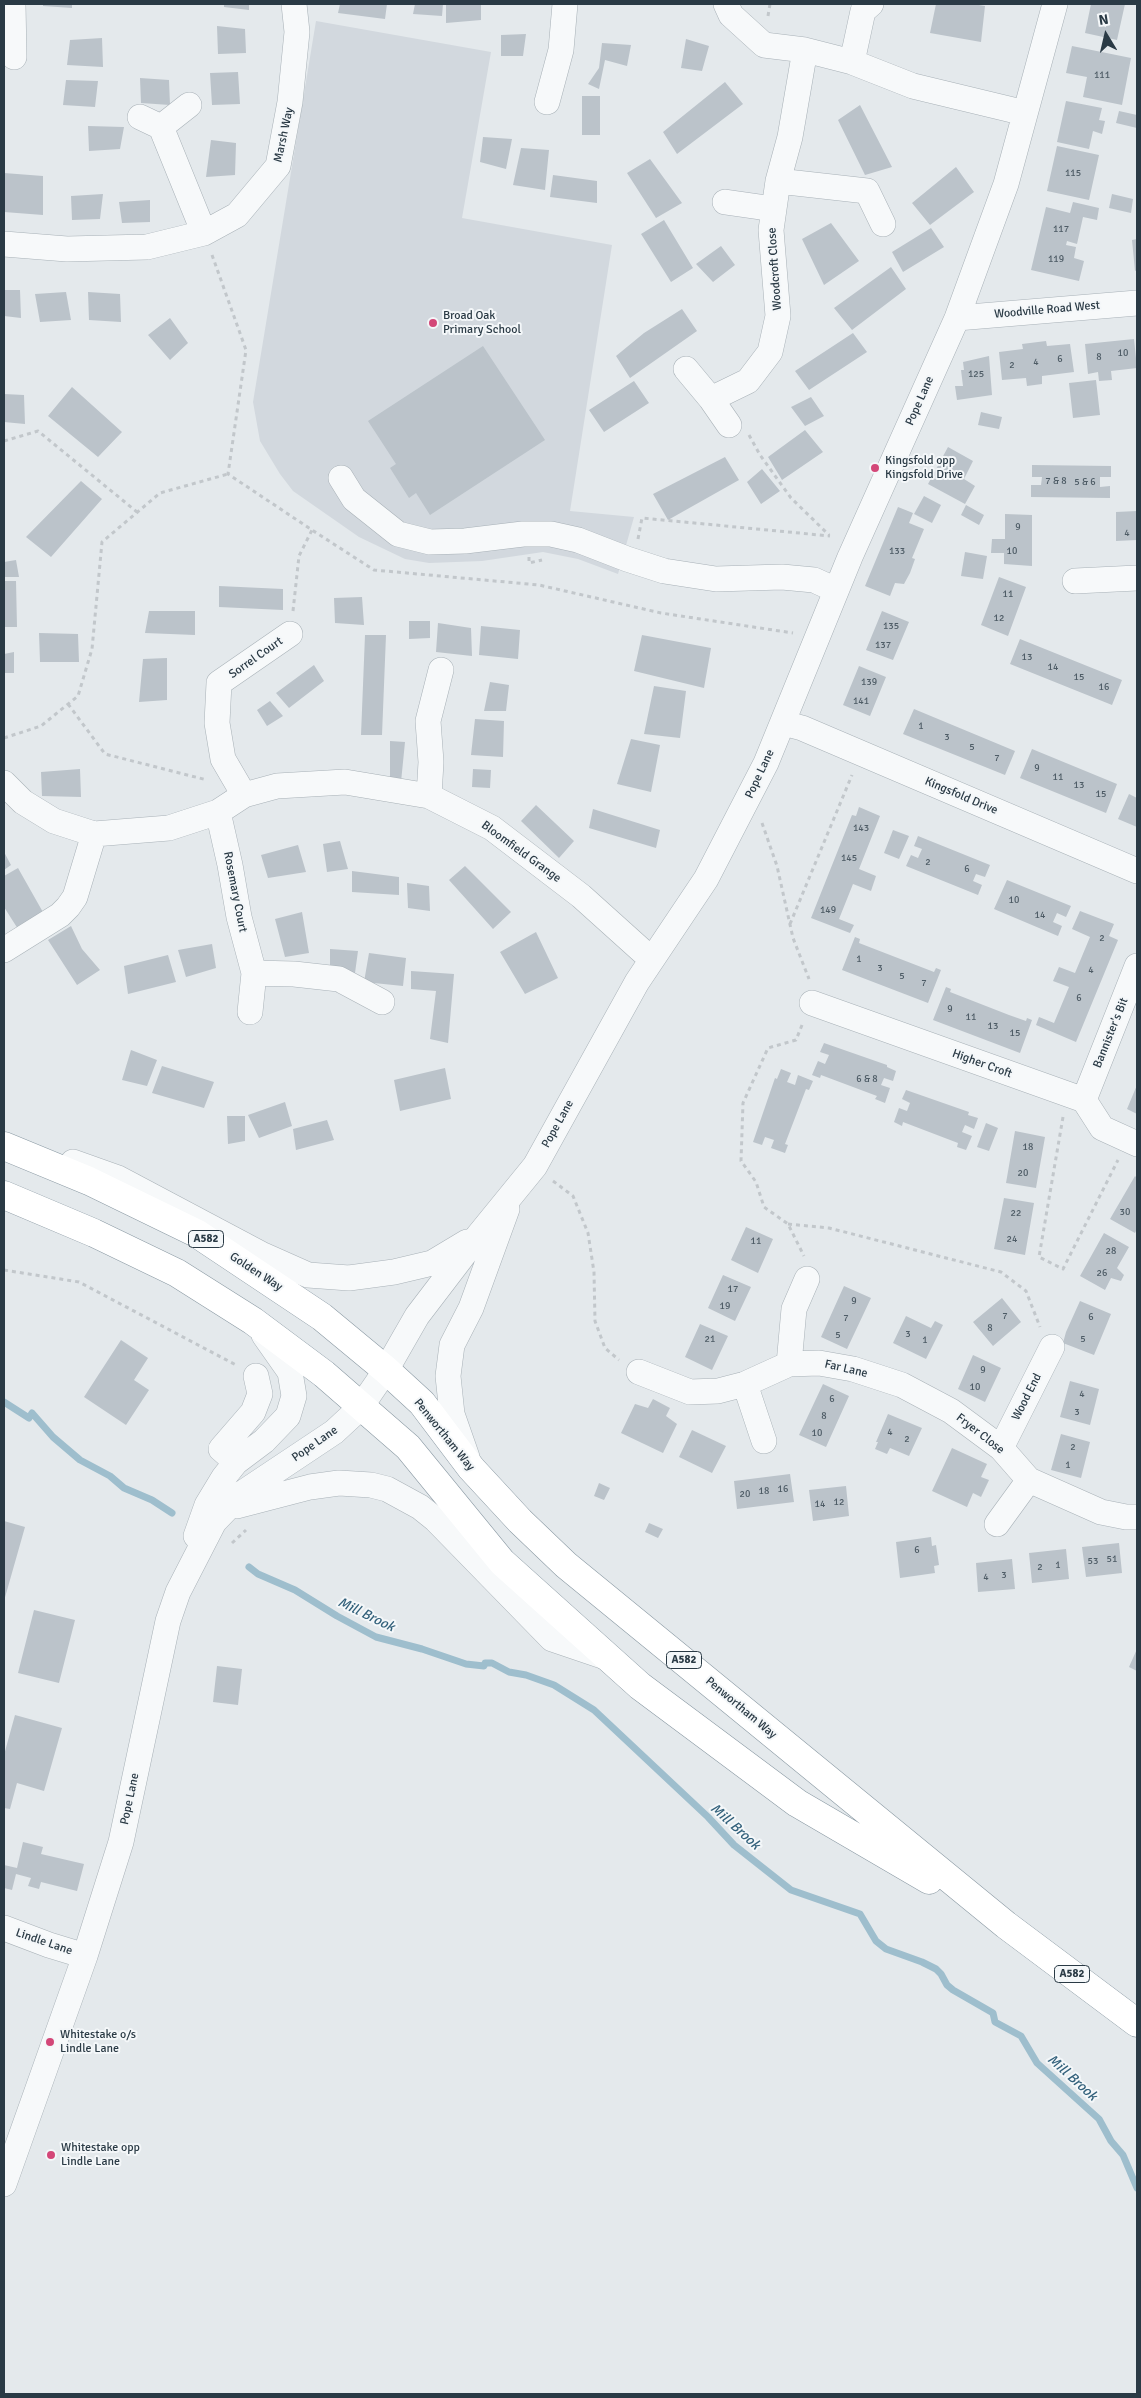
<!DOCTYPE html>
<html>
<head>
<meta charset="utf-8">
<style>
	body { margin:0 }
	#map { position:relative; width:1141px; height:2398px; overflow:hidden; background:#e4e9ec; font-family:Signika,sans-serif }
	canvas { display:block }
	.frame { position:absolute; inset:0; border:5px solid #2a3a45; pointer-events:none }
	.north { position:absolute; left:1081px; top:10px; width:50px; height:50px; -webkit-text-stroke:4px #f4f7f9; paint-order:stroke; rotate:351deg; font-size:14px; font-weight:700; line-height:20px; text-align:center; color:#2a3a45 }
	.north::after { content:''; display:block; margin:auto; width:18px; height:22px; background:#2a3a45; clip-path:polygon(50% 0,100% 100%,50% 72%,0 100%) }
</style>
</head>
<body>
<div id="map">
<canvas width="1141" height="2398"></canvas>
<div class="frame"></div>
<div class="north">N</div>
</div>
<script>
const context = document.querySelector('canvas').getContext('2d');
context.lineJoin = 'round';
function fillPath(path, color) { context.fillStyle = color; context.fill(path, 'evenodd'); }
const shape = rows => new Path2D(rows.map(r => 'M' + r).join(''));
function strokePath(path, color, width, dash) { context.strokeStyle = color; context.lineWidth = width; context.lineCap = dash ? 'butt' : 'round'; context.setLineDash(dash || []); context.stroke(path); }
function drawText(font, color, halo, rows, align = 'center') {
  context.font = font + ' Signika,sans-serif'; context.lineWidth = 4; context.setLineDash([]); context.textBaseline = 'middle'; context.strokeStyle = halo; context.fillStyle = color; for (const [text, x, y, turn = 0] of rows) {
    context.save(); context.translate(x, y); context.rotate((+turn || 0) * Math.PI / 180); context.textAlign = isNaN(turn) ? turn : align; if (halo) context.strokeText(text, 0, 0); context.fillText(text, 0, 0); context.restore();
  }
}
const built = shape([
	[316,21,491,52,462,218,612,245,570,511,634,517,618,574,578,559,543,552,482,561,429,563,405,559,359,537,293,491,280,474,260,441,253,402]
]);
const stream = shape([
	[4,1402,29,1418,32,1413,53,1437,80,1460,110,1476,124,1488,152,1500,172,1513],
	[249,1567,258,1574,295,1590,337,1616,376,1637,422,1649,466,1664,484,1666,485,1663,492,1663,509,1672,526,1675,554,1685,594,1710,708,1817,734,1845,791,1890,860,1914,876,1941,886,1949,922,1962,936,1969,941,1974,947,1985,953,1990,993,2013,995,2022,1021,2036,1037,2063,1099,2119,1111,2141,1123,2155,1137,2188]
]);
const building = shape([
	[43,4,72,4,72,8,43,6],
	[224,4,249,4,249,10,224,7],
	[340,4,387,4,385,19,338,13],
	[415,4,443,4,442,16,413,14],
	[446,4,481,4,481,20,446,23],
	[936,4,973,4,985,6,981,42,930,33],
	[1091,4,1125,4,1117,40,1085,33],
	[217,26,245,29,246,53,218,54],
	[526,34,523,56,501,56,501,35],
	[102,38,103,67,67,65,70,40],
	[686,39,709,46,702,71,681,68],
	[602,43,631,45,627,66,605,60,599,89,588,84,599,68],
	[1072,46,1131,58,1122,105,1083,97,1087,77,1066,73],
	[238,72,240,104,212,105,210,73],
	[140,78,169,80,170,105,141,103],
	[66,80,98,81,95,107,63,105],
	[725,82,743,104,677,154,663,132],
	[582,96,600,96,600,135,582,135],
	[1066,101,1102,108,1099,120,1105,121,1102,134,1093,131,1089,149,1057,142],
	[860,105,892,167,865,175,838,120],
	[1119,111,1137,115,1137,128,1116,123],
	[88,126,124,127,120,149,89,151],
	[483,137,512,139,506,169,480,162],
	[211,140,236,143,235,175,206,177],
	[1057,146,1099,155,1089,200,1047,191],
	[521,148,549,150,545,190,513,185],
	[650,159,682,203,656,218,627,173],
	[956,167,974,192,930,225,912,203],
	[4,173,43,176,43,215,4,212],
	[553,175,597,181,597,203,550,197],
	[103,194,100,219,72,220,71,196],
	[1112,194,1133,199,1131,213,1109,208],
	[150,200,150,222,122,223,119,202],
	[1073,202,1099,208,1097,220,1083,217,1077,244,1067,241,1066,245,1076,247,1074,258,1084,261,1079,281,1031,270,1046,207,1070,213],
	[664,220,693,268,671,282,641,234],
	[831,223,859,261,824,285,802,239],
	[931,228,944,247,903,272,892,252],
	[1137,239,1137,270,1135,271,1132,240],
	[721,246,735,265,713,282,696,264],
	[891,267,906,289,852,330,834,308],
	[4,290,20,290,21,318,4,316],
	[66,292,71,320,40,322,35,294],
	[88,292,120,294,121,322,89,320],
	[682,309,697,331,630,378,616,356,644,333],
	[170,318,188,343,170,360,148,335],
	[853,333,867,352,809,390,795,371],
	[1134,339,1137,368,1111,371,1112,380,1099,381,1098,372,1088,374,1085,344],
	[1046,341,1047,346,1070,344,1074,372,1042,376,1042,384,1027,386,1026,378,1002,380,999,352,1023,349,1022,344],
	[483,346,545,440,430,515,416,493,409,498,390,468,396,464,368,421],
	[989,356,992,395,957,400,955,386,963,386,961,370,964,370,963,362],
	[1096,380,1100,415,1073,418,1069,383],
	[634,381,649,403,604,432,589,410],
	[72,387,122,432,98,457,48,416],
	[4,394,24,395,25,424,4,422],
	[811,397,824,416,805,426,791,407],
	[981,412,1002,417,999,429,978,425],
	[805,430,823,452,782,480,768,457],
	[948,447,973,461,964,479,975,486,965,504,928,484],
	[725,457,739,480,668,520,653,494],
	[1032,465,1111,466,1111,477,1100,477,1100,487,1110,486,1110,498,1031,497,1031,485,1041,485,1042,477,1032,477],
	[762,469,780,491,761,504,747,482],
	[81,481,102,499,51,557,26,537],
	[924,496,941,505,932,523,914,514],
	[966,505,984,515,979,525,961,515],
	[898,507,913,513,909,523,924,529,912,558,915,559,910,573,904,584,895,583,890,596,865,586],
	[1137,511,1137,540,1116,541,1116,512],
	[1005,514,1032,515,1032,566,1004,564,1004,553,991,553,992,539,1005,539],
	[965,552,987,556,983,579,961,576],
	[16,560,19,577,4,577,4,562],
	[999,577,1026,587,1008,636,981,625],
	[4,581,16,581,17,627,4,627],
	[219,586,283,589,283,610,219,607],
	[362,597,364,625,335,623,334,598],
	[149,611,195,611,195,635,145,633],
	[882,611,909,622,893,660,866,650],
	[409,621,430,621,430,638,409,639],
	[438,623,471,628,472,656,436,652],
	[481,626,520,630,518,659,479,655],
	[39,633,78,634,79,662,40,662],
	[365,635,386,635,382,735,361,735],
	[642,635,711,648,704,688,634,671],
	[1020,639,1122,680,1112,705,1010,664],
	[14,652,14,673,4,673,4,654],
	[167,658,167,700,139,702,143,659],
	[314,665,324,681,289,708,276,693],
	[859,666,886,677,870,716,843,705],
	[490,682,509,685,506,711,484,711],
	[654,686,686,691,680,738,644,734],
	[270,701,283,716,267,726,257,710],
	[914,709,1015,751,1005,775,903,734],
	[475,719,504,721,503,757,471,755],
	[631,739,660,745,651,792,617,784],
	[390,741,405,742,401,782,390,783],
	[1032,749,1117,784,1106,813,1020,778],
	[80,769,81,797,42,796,41,772],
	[473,769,491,770,490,788,472,787],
	[1129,794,1137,798,1137,827,1118,819],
	[536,805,574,841,559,858,521,821],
	[859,807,880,816,859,869,876,876,871,891,853,884,839,919,854,925,850,933,811,918,852,815,856,816],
	[593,809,660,830,656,848,589,828],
	[893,830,909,836,899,859,884,853],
	[918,836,990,865,985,877,976,874,973,881,982,885,978,895,906,866,911,855,918,858,922,849,914,846],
	[340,841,348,869,327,872,323,844],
	[298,845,306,872,268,878,261,855],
	[4,852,11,865,4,870],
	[465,866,511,912,493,929,449,880],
	[18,868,44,914,18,929,4,907,4,876],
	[352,871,399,877,399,895,352,892],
	[1007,880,1071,906,1066,917,1057,913,1053,922,1062,926,1058,936,994,909],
	[407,883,429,886,430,911,408,908],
	[1080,911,1114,924,1109,936,1118,940,1076,1042,1036,1025,1039,1017,1054,1023,1069,987,1053,981,1059,967,1075,973,1090,937,1072,929],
	[302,912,309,953,285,957,275,919],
	[71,926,82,949,100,970,77,985,48,940],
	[536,932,558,978,525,994,500,952],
	[855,937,860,939,859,943,934,972,936,968,941,970,928,1003,842,970],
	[212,944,216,968,186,977,178,950],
	[330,949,358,951,355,973,330,971],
	[369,953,406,958,403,986,364,982],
	[168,955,176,982,128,994,124,966],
	[411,971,454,974,448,1043,430,1039,436,991,411,989],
	[946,987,951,989,950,992,1009,1015,1026,1021,1027,1018,1032,1020,1020,1053,933,1020],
	[824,1043,887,1065,887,1067,896,1071,893,1081,884,1078,881,1085,890,1088,885,1103,875,1099,877,1096,821,1075,820,1078,812,1075,818,1061,825,1064,829,1055,820,1052],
	[131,1050,157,1060,147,1086,122,1080],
	[162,1066,214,1082,204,1108,152,1093],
	[445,1068,451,1099,400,1111,394,1080],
	[781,1069,791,1073,787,1082,795,1085,798,1075,813,1081,809,1090,806,1089,785,1144,788,1145,785,1153,771,1148,774,1140,765,1137,762,1145,753,1142,775,1078,777,1079],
	[1137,1085,1137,1114,1127,1109],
	[906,1090,969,1112,968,1115,978,1118,974,1129,965,1125,962,1132,972,1136,966,1150,957,1147,958,1143,903,1122,902,1126,894,1122,899,1108,907,1111,910,1103,902,1099],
	[285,1102,292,1126,259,1138,248,1115],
	[227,1116,245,1116,245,1141,228,1144],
	[327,1120,334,1140,296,1150,293,1129],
	[986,1123,998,1128,989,1151,977,1147],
	[1015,1131,1045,1137,1036,1188,1006,1183],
	[1135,1176,1137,1178,1137,1229,1135,1233,1110,1219],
	[1004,1198,1034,1203,1025,1255,994,1249],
	[746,1227,773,1239,758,1273,731,1260],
	[1104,1233,1129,1247,1117,1268,1124,1275,1121,1281,1111,1278,1105,1290,1080,1276],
	[723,1275,751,1287,735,1321,708,1308],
	[844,1286,871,1298,847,1349,821,1337],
	[1002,1298,1021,1322,993,1346,973,1322],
	[1080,1301,1111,1314,1094,1355,1063,1343,1066,1332],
	[906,1316,931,1328,935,1321,943,1325,926,1359,893,1343],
	[700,1324,728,1336,712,1370,685,1357],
	[121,1340,148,1358,134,1380,149,1390,126,1425,84,1397],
	[973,1355,1001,1368,985,1402,958,1389],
	[1070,1381,1099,1389,1090,1425,1060,1417],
	[823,1384,849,1396,826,1447,799,1435],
	[653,1399,670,1408,666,1416,677,1424,663,1453,621,1433,635,1404,648,1408],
	[888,1414,922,1428,909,1456,890,1448,887,1454,875,1449,878,1442,876,1442],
	[692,1430,726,1446,712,1473,679,1457],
	[1061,1434,1090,1442,1081,1478,1051,1470],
	[952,1448,987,1464,981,1477,989,1480,981,1497,973,1493,967,1507,932,1491],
	[790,1474,794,1502,737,1509,734,1481],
	[599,1483,610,1488,604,1500,594,1496],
	[846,1486,849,1516,813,1521,809,1490],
	[4,1521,25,1527,4,1601],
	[649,1523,663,1529,658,1538,645,1532],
	[931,1537,932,1546,936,1545,939,1565,934,1566,935,1573,900,1578,896,1542],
	[1119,1543,1122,1573,1086,1577,1082,1547],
	[1066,1549,1069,1579,1032,1583,1029,1553],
	[1012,1559,1015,1589,978,1592,976,1563],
	[34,1610,75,1620,59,1683,18,1673],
	[1137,1649,1137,1671,1129,1667],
	[217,1666,242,1669,238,1705,213,1702],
	[15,1715,62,1728,44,1791,17,1783,10,1809,4,1808,4,1755],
	[23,1842,43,1847,41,1854,84,1864,77,1891,41,1882,39,1889,28,1886,31,1878,16,1874,12,1890,4,1888,4,1865,17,1868]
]);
const path = shape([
	[768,16,770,4],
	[212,255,246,350,228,474,312,530,374,570,539,585,661,613,793,633],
	[749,435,760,455,791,498,829,535],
	[4,441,38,431,137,512],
	[638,539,642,518,830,536],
	[529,557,529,563,542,560],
	[293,611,299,556,312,530],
	[68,704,105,754,207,780],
	[4,738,41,726,78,696,92,649,102,542,160,493,228,474],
	[762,823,777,866,793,938,809,979],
	[790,924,852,775],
	[802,1025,796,1040,768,1048,743,1103,741,1161,756,1182,764,1207,788,1224,804,1256],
	[1063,1117,1039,1257,1063,1269,1118,1160],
	[553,1181,573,1196,588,1233,594,1272,595,1321,605,1348,619,1360],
	[788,1224,829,1228,1001,1272,1026,1291,1040,1327],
	[4,1270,79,1282,236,1365],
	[232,1543,246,1530]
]);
const minor = shape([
	[13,4,14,57],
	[726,4,731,15,764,45,805,50,852,62,913,86,1025,113],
	[852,62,863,11,871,4],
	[547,102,561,50,565,4],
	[140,117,161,127,189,105],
	[161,127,204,233],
	[778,181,867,191,883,224],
	[725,202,774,209],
	[4,244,67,249,147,247,204,233,237,215,278,166,290,102,297,32,294,4],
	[957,318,1137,303],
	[686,369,711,399],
	[729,425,711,399,748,381,770,352,778,316,771,230,778,181,790,137,805,50],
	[341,478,354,499,398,534,430,542,465,541,523,534,551,534,578,540,627,559,664,571,716,579,782,577,814,580,836,590],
	[1075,581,1137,578],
	[783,723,802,728,1137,871],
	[4,783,23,802,54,821,94,834,169,828,218,812,244,795,277,786,345,782,429,796,492,828,581,896,651,959],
	[244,795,223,759,217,723,219,683,290,634],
	[429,796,431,762,428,721,441,670],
	[218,812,230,865,239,917,254,973,294,974,339,979,382,1002],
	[4,950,60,915,68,907,75,897,94,834],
	[812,1003,1084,1100,1102,1128,1137,1144],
	[250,1012,254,973],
	[1084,1100,1137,966],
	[73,1162,118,1178,263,1255,308,1275,349,1278,394,1272,432,1263,467,1242],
	[807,1279,794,1309,789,1364,819,1363,853,1369,902,1385,951,1411,1001,1448,1029,1480,1101,1512,1126,1517,1137,1517],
	[639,1372,690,1392,718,1391,745,1384,789,1364],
	[745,1384,764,1441],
	[1001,1448,1052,1347],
	[467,1457,452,1414,448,1376,452,1345,471,1308,507,1209],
	[236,1462,221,1449,253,1412,260,1394,256,1376],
	[237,1506,310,1487,339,1483,371,1485,387,1489,420,1507,435,1519,552,1639,608,1658],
	[997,1524,1029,1480],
	[196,1536,207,1505,224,1477,236,1462,264,1441,288,1416,294,1396,290,1372,264,1335],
	[4,1928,49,1945,85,1956],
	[4,2184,85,1956,121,1842,168,1621,178,1592,214,1522,241,1494,334,1432,360,1408,386,1370,417,1316,478,1236,535,1166,637,982,706,879,766,763,850,557,957,318,1006,184,1055,4]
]);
const highway = shape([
	[4,1146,89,1181,196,1233,322,1317,386,1370,422,1403,471,1468,520,1521,566,1565,1006,1925,1137,2023],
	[4,1195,94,1233,177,1273,253,1321,324,1374,408,1447,502,1562,640,1686,797,1803,929,1880]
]);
const markers = [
	[433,323,5,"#d34778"],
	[875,468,5,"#d34778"],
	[50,2042,5,"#d34778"],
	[51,2155,5,"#d34778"]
];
const numberNames = [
	["111",1102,75],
	["115",1073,173],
	["117",1061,229],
	["119",1056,259],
	["10",1123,353],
	["8",1099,357],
	["6",1060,359],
	["4",1036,362],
	["2",1012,365],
	["125",976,374],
	["7 & 8",1056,481],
	["5 & 6",1085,482],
	["9",1018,527],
	["4",1127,533],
	["133",897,551],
	["10",1012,551],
	["11",1008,594],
	["12",999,618],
	["135",891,626],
	["137",883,645],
	["13",1027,657],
	["14",1053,667],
	["15",1079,677],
	["139",869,682],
	["16",1104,687],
	["141",861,701],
	["1",921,726],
	["3",947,737],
	["5",972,747],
	["7",997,758],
	["9",1037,768],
	["11",1058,777],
	["13",1079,785],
	["15",1101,794],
	["143",861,828],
	["145",849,858],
	["2",928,862],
	["6",967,869],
	["10",1014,900],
	["149",828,910],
	["14",1040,915],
	["2",1102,938],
	["1",859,959],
	["3",880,968],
	["4",1091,970],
	["5",902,976],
	["7",924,983],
	["6",1079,998],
	["9",950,1009],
	["11",971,1017],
	["13",993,1026],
	["15",1015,1033],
	["6 & 8",867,1079],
	["18",1028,1147],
	["20",1023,1173],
	["30",1125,1212],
	["22",1016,1213],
	["24",1012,1239],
	["11",756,1241],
	["28",1111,1251],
	["26",1102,1273],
	["17",733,1289],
	["9",854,1301],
	["19",725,1306],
	["7",1005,1316],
	["6",1091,1317],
	["7",846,1318],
	["8",990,1328],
	["3",908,1334],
	["5",838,1335],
	["21",710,1339],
	["5",1083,1339],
	["1",925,1340],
	["9",983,1370],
	["10",975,1387],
	["4",1082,1394],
	["6",832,1399],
	["3",1077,1412],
	["8",824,1416],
	["4",890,1432],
	["10",817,1433],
	["2",907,1439],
	["2",1073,1447],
	["1",1068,1465],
	["16",783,1489],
	["18",764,1491],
	["20",745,1494],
	["12",839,1502],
	["14",820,1504],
	["6",917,1550],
	["51",1112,1559],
	["53",1093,1561],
	["1",1058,1565],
	["2",1040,1567],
	["3",1004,1575],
	["4",986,1577]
];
const shields = [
	[206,1239,35],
	[684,1660,35],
	[1072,1974,35]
];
const shieldNames = [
	["A582",206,1239],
	["A582",684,1660],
	["A582",1072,1974]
];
const streetNames = [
	["Marsh Way",284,135,-78],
	["Woodcroft Close",775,269,-94],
	["Woodville Road West",1047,310,-5],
	["Pope Lane",920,401,-66],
	["Sorrel Court",256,658,-35],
	["Pope Lane",760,774,-65],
	["Kingsfold Drive",961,796,23],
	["Bloomfield Grange",521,852,36],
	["Rosemary Court",235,892,79],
	["Bannister's Bit",1111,1033,-68],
	["Higher Croft",982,1064,20],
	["Pope Lane",558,1124,-61],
	["Golden Way",256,1272,33],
	["Far Lane",846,1369,13],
	["Wood End",1027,1397,-63],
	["Fryer Close",980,1434,38],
	["Penwortham Way",444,1435,51],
	["Pope Lane",315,1444,-35],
	["Penwortham Way",741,1708,40],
	["Pope Lane",130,1799,-78],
	["Lindle Lane",44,1942,19]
];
const poiNames = [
	["Broad Oak",443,316],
	["Primary School",443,330],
	["Kingsfold opp",885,461],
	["Kingsfold Drive",885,475],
	["Whitestake o/s",60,2035],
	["Lindle Lane",60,2049],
	["Whitestake opp",61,2148],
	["Lindle Lane",61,2162]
];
const waterNames = [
	["Mill Brook",366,1615,26],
	["Mill Brook",735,1827,42],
	["Mill Brook",1072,2078,42]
];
fillPath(built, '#d2d8de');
strokePath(stream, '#9ebecd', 7);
fillPath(building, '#bbc3ca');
strokePath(minor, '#a8b1b7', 26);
strokePath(highway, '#8a99a3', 29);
strokePath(path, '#c2c7cb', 3, [4, 4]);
strokePath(minor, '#f7f9fa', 25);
strokePath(highway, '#fff', 28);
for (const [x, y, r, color] of markers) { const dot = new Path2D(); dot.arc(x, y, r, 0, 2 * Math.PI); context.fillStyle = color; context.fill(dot); strokePath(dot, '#f4f7f9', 2); }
drawText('10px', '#4e5c66', null, numberNames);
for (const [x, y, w] of shields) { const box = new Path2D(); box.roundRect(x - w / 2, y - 8.5, w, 17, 4); context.fillStyle = '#f4f7f9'; context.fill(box); strokePath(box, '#2a3a45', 1); }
drawText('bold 11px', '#2a3a45', null, shieldNames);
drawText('12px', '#2a3a45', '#f4f7f9', streetNames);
drawText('12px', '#2a3a45', '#f4f7f9', poiNames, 'left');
drawText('italic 14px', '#33617b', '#f4f7f9', waterNames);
</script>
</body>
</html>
